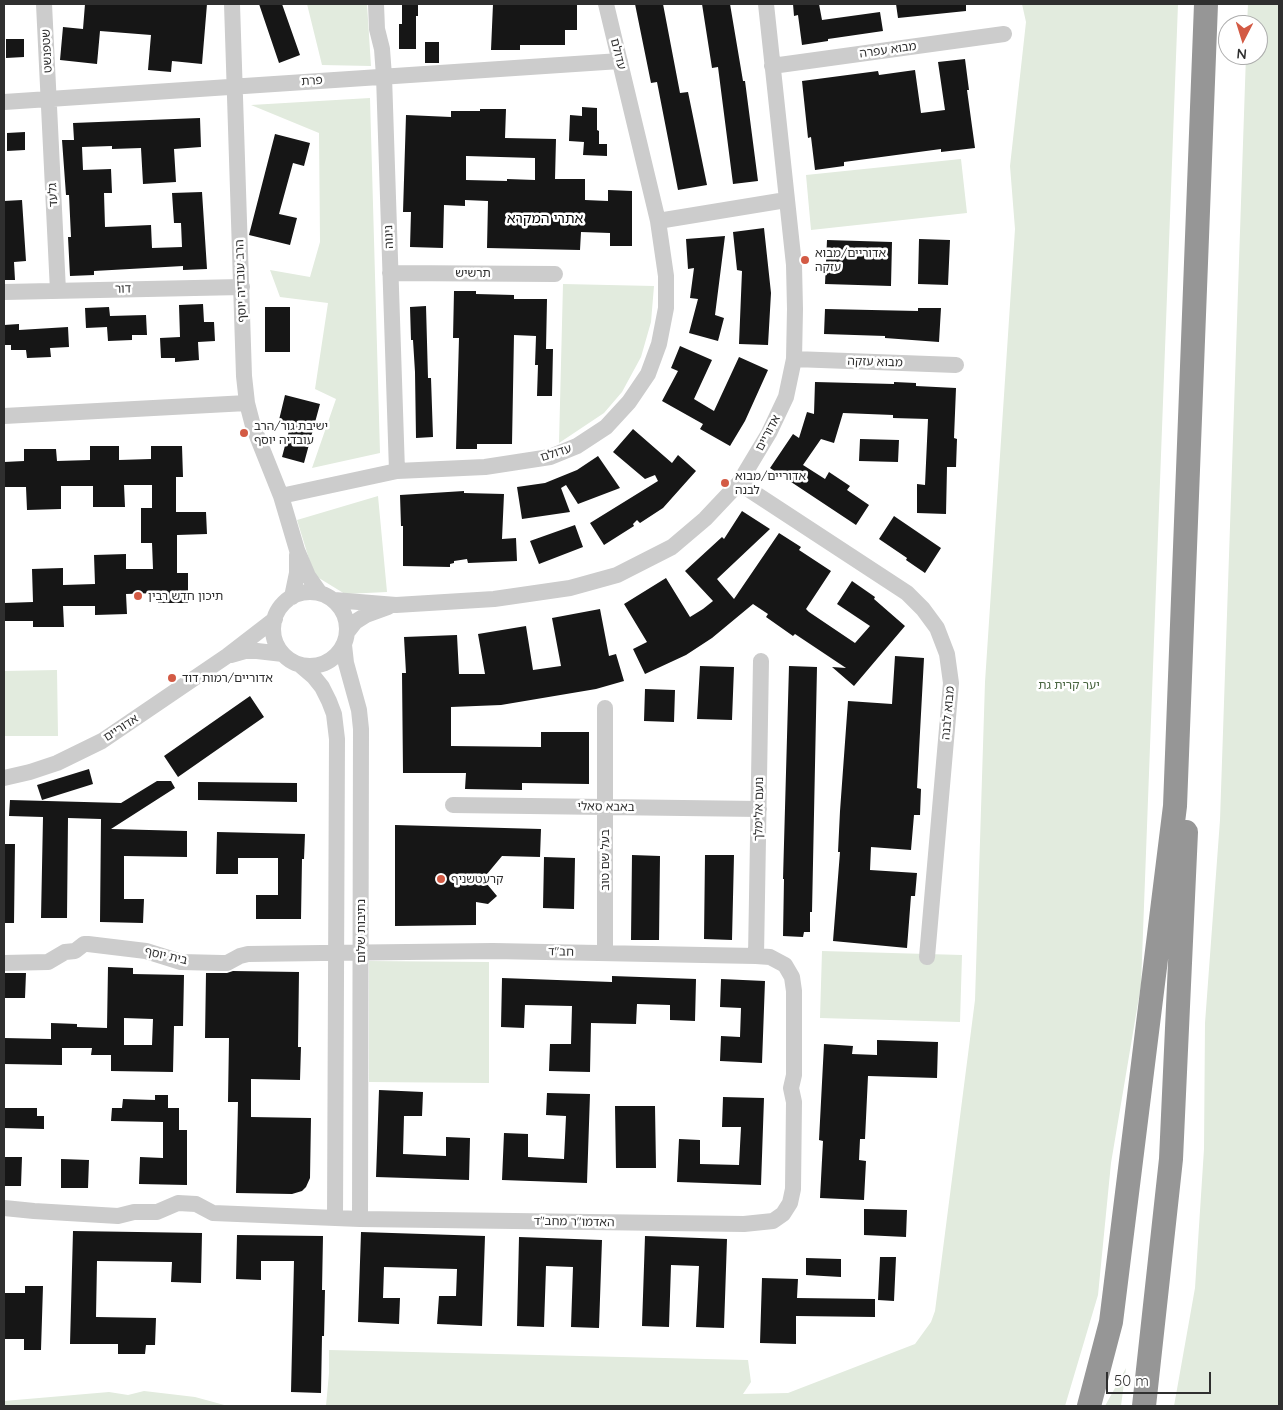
<!DOCTYPE html>
<html>
<head>
<meta charset="utf-8">
<style>
	body { margin:0 }
	#map { position:relative; width:1283px; height:1410px; overflow:hidden; background:#fff; font-family:Quicksand,sans-serif }
	canvas { display:block }
	.frame { position:absolute; inset:0; border:5px solid #2f2f2f; pointer-events:none }
	.north { position:absolute; left:1218px; top:15px; width:50px; height:50px; box-sizing:border-box; background:#fff; border:1px solid #acacac; border-radius:50%; rotate:185deg; font-size:14px; font-weight:700; line-height:20px; text-align:center; color:#2f2f2f }
	.north::after { content:''; display:block; margin:auto; width:18px; height:22px; background:#d35a44; clip-path:polygon(50% 0,100% 100%,50% 72%,0 100%) }
	.scale { position:absolute; left:1106px; top:1372px; width:105px; height:22px; box-sizing:border-box; border:2px solid #2f2f2f; border-top:0; padding-left:6px; font-size:15px; line-height:18px; white-space:nowrap; color:#2f2f2f; -webkit-text-stroke:4px #fff; paint-order:stroke }
</style>
</head>
<body>
<div id="map">
<canvas width="1283" height="1410"></canvas>
<div class="frame"></div>
<div class="north">N</div>
<div class="scale">50 m</div>
</div>
<script>
const context = document.querySelector('canvas').getContext('2d');
context.lineJoin = 'round';
function fillPath(path, color) { context.fillStyle = color; context.fill(path, 'evenodd'); }
const shape = rows => new Path2D(rows.map(r => 'M' + r).join(''));
function strokePath(path, color, width, dash) { context.strokeStyle = color; context.lineWidth = width; context.lineCap = dash ? 'butt' : 'round'; context.setLineDash(dash || []); context.stroke(path); }
function drawText(font, color, halo, rows, align = 'center') {
  context.font = font + ' Quicksand,"Noto Sans Hebrew",sans-serif'; context.lineWidth = 5; context.setLineDash([]); context.textBaseline = 'middle'; context.strokeStyle = halo; context.fillStyle = color; for (const [text, x, y, turn = 0] of rows) {
    context.save(); context.translate(x, y); context.rotate((+turn || 0) * Math.PI / 180); context.textAlign = isNaN(turn) ? turn : align; if (halo) context.strokeText(text, 0, 0); context.fillText(text, 0, 0); context.restore();
  }
}
const green = shape([
	[307,4,367,4,371,66,322,65],
	[1022,4,1178,4,1141,985,1111,1163,1098,1295,1065,1406,326,1406,329,1373,329,1350,748,1360,751,1382,743,1394,788,1393,915,1344,931,1322,935,1311,975,1000,985,682,1015,229,1010,166,1026,22],
	[1248,4,1279,4,1279,1406,1174,1406,1195,1288,1204,1149,1205,1023,1220,820,1246,55,1258,55,1258,25,1247,25],
	[370,98,380,453,312,468,336,399,315,389,328,303,280,297,270,270,310,277,320,242,319,133,251,105],
	[961,159,967,213,811,230,806,175],
	[563,284,654,286,651,322,641,357,622,392,604,413,559,443],
	[378,496,387,592,345,594,314,575,297,520],
	[57,670,58,736,4,736,4,671],
	[822,951,962,955,960,1022,820,1018],
	[369,961,489,962,489,1083,369,1082],
	[1126,1368,1121,1406,1105,1406],
	[144,1391,195,1397,228,1406,4,1406,4,1401,109,1392,128,1395]
]);
const building = shape([
	[85,4,207,4,202,64,172,61,171,72,148,70,151,35,100,31,97,64,60,60,63,27,83,29],
	[259,4,282,4,300,55,279,63],
	[402,4,418,4,418,16,416,16,416,49,399,49,399,24,402,24],
	[493,4,577,4,577,30,565,30,565,45,520,45,520,50,491,50],
	[635,4,663,4,680,93,688,92,707,185,678,190,657,82,651,83],
	[702,4,730,4,743,81,745,81,758,181,733,184,718,67,712,68],
	[793,4,819,4,822,20,880,12,883,31,828,39,828,41,802,45,798,15,794,16],
	[896,4,966,4,966,11,898,18],
	[6,39,24,39,24,57,6,58],
	[425,42,439,42,439,63,425,63],
	[965,59,969,90,967,90,975,148,941,152,941,149,844,162,844,166,815,170,811,137,808,138,802,81,878,71,879,75,915,70,921,113,945,110,938,62],
	[582,107,597,108,597,130,599,131,599,144,607,144,607,156,583,155,584,142,569,141,570,115,582,116],
	[480,109,506,109,505,138,556,139,555,179,585,179,585,200,608,201,608,190,632,191,632,246,610,246,610,233,581,232,580,250,487,248,488,201,465,200,465,206,444,205,443,248,410,247,411,212,403,212,406,115,451,117,451,111,480,111],
	[466,156,535,158,535,180,507,179,507,181,466,180],
	[200,118,201,147,174,149,176,182,143,184,141,148,112,149,112,146,82,147,83,170,111,169,112,193,104,193,105,227,151,225,152,248,182,247,181,223,174,223,172,193,202,192,207,269,183,270,183,266,94,271,94,275,70,276,68,237,71,237,69,195,66,195,62,140,74,140,73,123],
	[25,132,25,150,7,151,7,133],
	[275,134,310,143,304,166,293,163,279,214,297,218,290,245,249,235],
	[22,200,26,261,14,262,15,280,4,280,4,201],
	[764,228,771,293,768,345,739,344,742,271,737,270,733,232],
	[725,236,715,315,724,318,718,341,689,333,698,299,690,298,694,268,688,269,686,239],
	[919,239,950,240,948,285,918,284],
	[827,240,892,242,891,286,825,284],
	[454,291,476,291,476,294,514,295,514,299,547,299,546,349,553,349,552,396,537,396,538,365,535,365,536,336,514,335,512,444,477,444,477,449,456,449,459,338,453,338],
	[203,304,204,322,214,322,215,341,198,342,199,360,175,362,175,358,161,358,160,338,180,337,179,305],
	[426,306,428,378,431,378,433,437,416,438,415,372,413,340,411,340,410,307],
	[109,307,110,316,146,315,147,335,132,335,132,340,108,341,107,327,86,328,85,308],
	[265,307,290,307,290,352,265,352],
	[918,308,941,308,939,342,885,338,885,336,824,334,825,309,918,311],
	[19,324,19,330,68,327,69,347,50,348,51,357,27,358,26,350,11,350,11,345,4,345,4,325],
	[680,346,712,360,694,399,714,411,739,357,768,370,745,421,730,446,700,429,703,424,662,401,678,371,671,368],
	[815,382,894,384,894,382,916,383,916,386,956,388,954,438,957,439,956,467,947,467,946,514,917,513,917,484,925,485,928,419,893,418,893,415,843,413,834,443,821,439,803,465,825,479,829,472,850,486,847,490,869,505,856,525,770,468,793,434,799,438,807,412,814,414],
	[285,395,320,404,304,463,282,457,291,423,279,420],
	[633,429,672,463,678,455,696,471,663,508,640,523,637,520,633,524,634,526,604,545,590,523,658,481,655,475,645,479,613,452],
	[860,439,899,440,898,462,859,461],
	[90,446,119,446,119,460,151,459,151,446,182,446,183,477,176,477,176,512,206,512,207,534,177,535,177,573,188,573,188,603,158,603,158,593,126,594,127,614,95,615,95,606,63,606,64,627,33,627,33,621,4,621,4,603,33,602,32,569,63,568,63,585,95,584,94,555,126,554,126,569,153,569,152,543,141,543,141,508,152,508,152,485,124,485,125,507,93,507,93,486,61,486,61,509,27,510,26,487,4,487,4,462,24,461,24,449,56,449,57,461,90,460],
	[598,456,620,488,578,504,566,485,561,488,570,512,522,519,517,487,545,483,577,470],
	[464,491,464,493,504,494,502,539,516,538,517,561,468,563,467,559,454,561,454,563,450,564,450,567,403,566,403,526,401,526,400,495],
	[742,511,770,529,717,579,734,599,779,533,801,547,799,550,831,571,806,609,809,612,855,643,870,626,837,604,852,581,875,597,874,599,905,626,854,686,832,667,846,668,795,634,793,636,766,617,768,614,753,604,712,638,686,655,645,674,633,649,647,642,624,604,666,578,690,617,703,609,713,601,685,571,722,537,724,539],
	[894,516,941,548,925,573,906,560,907,558,879,539],
	[575,525,583,547,539,564,530,541],
	[600,609,609,656,616,654,624,681,596,689,501,705,451,707,451,746,541,747,541,732,589,732,589,784,522,783,522,790,465,789,466,773,403,773,402,673,406,673,404,637,457,635,459,674,485,674,478,634,526,626,533,670,561,666,552,618],
	[895,656,924,658,917,788,921,789,920,815,914,815,911,850,871,847,870,870,917,873,915,896,911,896,907,948,833,941,840,852,838,852,840,811,848,701,892,704],
	[700,666,734,667,732,720,697,719],
	[789,666,817,667,812,912,810,912,810,932,804,932,803,937,783,936,784,879,783,879],
	[645,689,675,690,674,722,644,721],
	[250,696,264,717,178,777,164,756],
	[89,769,93,784,42,800,37,785],
	[157,781,171,781,175,788,111,829,187,831,187,857,124,856,124,899,144,899,143,923,100,922,101,819,68,818,67,918,41,918,43,817,9,816,10,800,121,803],
	[198,782,297,783,297,802,198,800],
	[395,825,541,829,540,857,502,856,487,874,487,884,497,896,488,904,476,902,476,925,395,926],
	[217,832,305,834,304,859,302,859,301,919,256,919,256,895,278,895,278,858,238,858,238,874,216,874],
	[4,844,15,844,14,923,4,923],
	[632,855,660,856,659,940,631,940],
	[705,855,734,855,732,940,704,939],
	[544,857,575,858,574,909,543,908],
	[108,967,133,968,133,974,184,975,183,1026,174,1026,173,1072,111,1071,111,1055,91,1055,92,1048,62,1048,62,1065,4,1064,4,1038,51,1039,51,1023,77,1024,77,1027,107,1028],
	[124,1018,153,1019,152,1045,124,1045],
	[233,971,299,972,298,1047,301,1047,300,1080,251,1079,251,1117,311,1118,310,1178,306,1187,302,1191,292,1194,236,1193,238,1102,228,1102,229,1038,205,1038,206,973,227,973],
	[4,973,26,973,25,998,4,998],
	[612,976,696,979,695,1021,670,1020,670,1005,637,1004,636,1024,591,1023,590,1072,549,1071,550,1044,571,1044,572,1006,525,1005,524,1028,501,1027,502,978,612,982],
	[721,979,765,981,762,1063,720,1061,721,1036,740,1037,741,1008,720,1007],
	[877,1040,938,1042,937,1078,868,1076,865,1139,860,1139,859,1160,866,1161,864,1200,820,1198,823,1141,819,1140,824,1044,853,1046,852,1054,877,1055],
	[379,1090,423,1092,422,1116,404,1116,403,1154,446,1156,446,1137,470,1138,469,1180,376,1177],
	[547,1093,590,1094,587,1183,502,1180,504,1133,528,1134,528,1157,564,1159,566,1116,546,1115],
	[155,1095,168,1095,168,1108,179,1108,179,1130,187,1130,187,1185,139,1184,140,1157,163,1158,163,1122,111,1121,112,1108,122,1108,123,1099,155,1100],
	[723,1097,764,1098,761,1185,677,1182,679,1139,700,1140,700,1164,739,1165,741,1127,722,1127],
	[615,1106,655,1106,656,1168,616,1168],
	[4,1108,37,1108,37,1116,44,1116,44,1129,4,1128],
	[4,1157,22,1157,21,1186,4,1186],
	[61,1159,89,1160,88,1188,61,1188],
	[864,1209,907,1210,906,1237,864,1235],
	[73,1231,202,1233,201,1283,171,1282,172,1262,97,1261,96,1317,156,1318,155,1345,146,1345,145,1354,118,1354,118,1344,70,1344],
	[361,1232,485,1236,482,1326,437,1324,439,1296,456,1296,457,1269,384,1267,383,1298,400,1298,399,1324,358,1322],
	[237,1235,323,1236,322,1290,325,1290,324,1336,322,1336,321,1393,291,1392,294,1261,261,1261,261,1280,236,1279],
	[645,1236,727,1239,724,1328,696,1327,699,1266,671,1265,669,1327,642,1326],
	[519,1237,602,1240,599,1328,571,1327,573,1267,546,1266,544,1327,517,1326],
	[880,1257,896,1257,894,1301,878,1300],
	[806,1258,841,1259,841,1277,806,1275],
	[762,1278,798,1279,797,1298,875,1299,875,1317,796,1316,796,1344,760,1343],
	[25,1286,43,1286,41,1350,24,1350,24,1339,4,1339,4,1293,25,1293]
]);
const minor = shape([
	[44,4,58,291],
	[232,4,244,376,247,403,253,426,281,496,297,550,308,576,320,593],
	[376,4,377,29,382,49,384,76,397,471],
	[772,66,1004,34],
	[4,102,620,61],
	[658,221,786,200],
	[390,273,555,274],
	[4,292,242,287],
	[794,359,956,365],
	[4,416,247,403],
	[739,483,907,593,923,609,937,628,947,654,951,683,927,957],
	[281,496,397,471,485,467,550,457,577,446,606,427,629,402,648,374,659,344,666,308,666,276,658,221,606,4],
	'273 629a37 37 0 1 1 74 0a37 37 0 1 1-74 0Z',
	[292,597,297,573,297,555],
	[334,600,396,605,494,599,570,588,617,575,672,547,705,519,739,483,769,433,786,397,794,359,795,309,794,265,766,4],
	[348,631,355,622,366,615,388,607],
	[344,645,346,663,359,710,361,729,360,1219],
	[231,655,245,651,257,651,283,654],
	[300,665,314,677,322,687,329,701,334,714,337,739,335,1218],
	[4,778,30,772,57,763,102,741,227,656,275,619],
	[453,805,759,809],
	[605,953,605,708],
	[756,956,761,661],
	[4,963,48,962,65,952,75,951,84,944,88,944,146,951,181,962,222,963,227,963,240,956,248,954,322,953,493,951,756,956,770,957,785,965,792,977,794,991,794,1075,791,1088,794,1102,793,1189,790,1203,783,1214,773,1221,744,1224,360,1219,213,1213,196,1204,178,1203,157,1212,134,1212,118,1216,34,1211,4,1208]
]);
const highway = shape([
	[1089,1406,1111,1322,1175,806,1206,4],
	[1144,1406,1171,1159,1186,832]
]);
const markers = [
	[805,260,5,"#d35a44"],
	[244,433,5,"#d35a44"],
	[725,483,5,"#d35a44"],
	[138,596,5,"#d35a44"],
	[172,678,5,"#d35a44"],
	[441,879,5,"#d35a44"]
];
const streetNames = [
	["מבוא עפרה",888,50,-8],
	["שטפנשט",47,51,-93],
	["עדולם",618,54,76],
	["פרת",312,81,-4],
	["גלעד",53,195,-93],
	["נינוה",389,237,-92],
	["תרשיש",473,273],
	["הרב עובדיה יוסף",241,281,-92],
	["דור",123,289,-1],
	["מבוא עזקה",875,362,2],
	["אדוריים",768,433,-62],
	["עדולם",556,453,-18],
	["מבוא לבנה",948,713,-85],
	["אדוריים",121,728,-33],
	["באבא סאלי",606,807,1],
	["נועם אלימלך",759,809,-89],
	["בעל שם טוב",605,860,-90],
	["נתיבות שלום",361,931,-90],
	["חב\"ד",561,952,1],
	["בית יוסף",166,956,13],
	["האדמו\"ר מחב\"ד",574,1222,1]
];
const poiNames = [
	["אדוריים/מבוא",815,253],
	["עזקה",815,267],
	["ישיבת גור/הרב",254,426],
	["עובדיה יוסף",254,440],
	["אדוריים/מבוא",735,476],
	["לבנה",735,490],
	["תיכון חדש רבין",148,596],
	["אדוריים/רמות דוד",182,678],
	["קרעטשניף",451,879]
];
const parkNames = [
	["יער קרית גת",1069,685]
];
const neighbourhoodNames = [
	["אתרי המקרא",545,219]
];
fillPath(green, '#e2ebde');
fillPath(building, '#161616');
strokePath(minor, '#ccc', 16);
strokePath(highway, '#969696', 24);
for (const [x, y, r, color] of markers) { const dot = new Path2D(); dot.arc(x, y, r, 0, 2 * Math.PI); context.fillStyle = color; context.fill(dot); strokePath(dot, '#fff', 2); }
drawText('12px', '#2f2f2f', '#fff', streetNames);
drawText('12px', '#2f2f2f', '#fff', poiNames, 'left');
drawText('12px', '#4a6641', '#fff', parkNames);
drawText('14px', '#000', '#fff', neighbourhoodNames);
</script>
</body>
</html>
